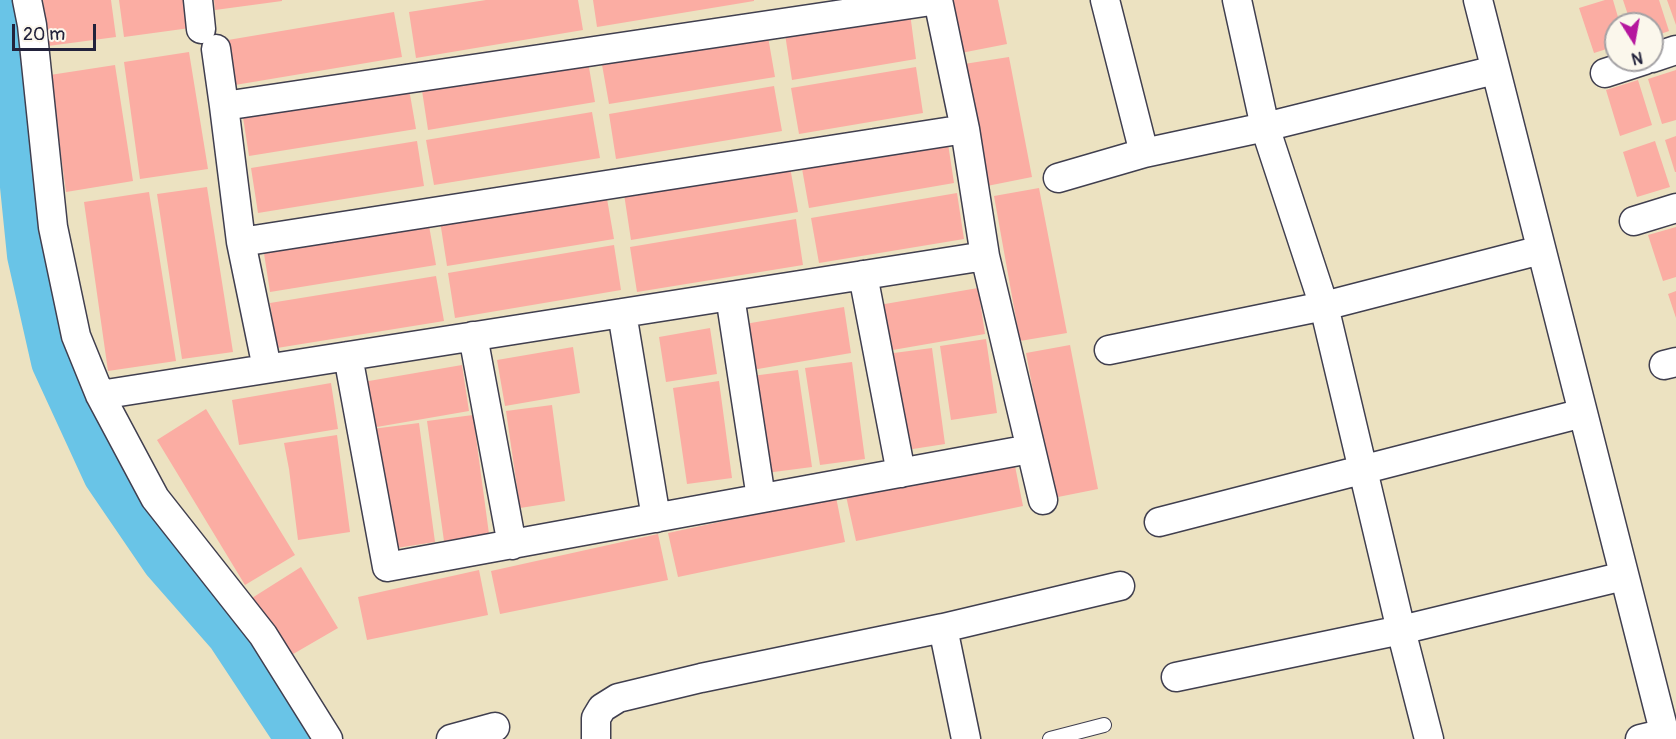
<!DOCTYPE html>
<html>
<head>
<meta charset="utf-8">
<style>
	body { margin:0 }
	#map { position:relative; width:1676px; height:739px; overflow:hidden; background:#ece2c1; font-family:Pangolin,sans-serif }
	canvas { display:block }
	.north { position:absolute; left:1604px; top:12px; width:60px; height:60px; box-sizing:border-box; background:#fbf7ec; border:2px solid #a4a2a5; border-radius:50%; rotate:169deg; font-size:16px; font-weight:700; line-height:24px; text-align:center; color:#22223b }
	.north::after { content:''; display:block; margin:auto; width:21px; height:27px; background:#b5179e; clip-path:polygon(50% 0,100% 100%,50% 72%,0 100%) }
	.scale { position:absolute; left:12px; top:24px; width:84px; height:27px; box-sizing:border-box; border:3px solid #22223b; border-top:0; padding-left:8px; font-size:18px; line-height:21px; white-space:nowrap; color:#22223b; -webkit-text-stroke:4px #fbf7ec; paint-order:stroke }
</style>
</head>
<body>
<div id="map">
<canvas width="1676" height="739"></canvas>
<div class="north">N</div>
<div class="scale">20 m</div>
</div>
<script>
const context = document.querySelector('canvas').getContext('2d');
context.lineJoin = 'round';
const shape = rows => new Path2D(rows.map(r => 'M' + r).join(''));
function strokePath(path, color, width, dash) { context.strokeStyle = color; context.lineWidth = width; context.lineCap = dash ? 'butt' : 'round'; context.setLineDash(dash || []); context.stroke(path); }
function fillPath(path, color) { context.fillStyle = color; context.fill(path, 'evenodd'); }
const river = shape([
	[6,0,32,255,56,361,108,474,166,559,231,633,301,739]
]);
const building = shape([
	[43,0,111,0,116,37,48,46],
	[119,0,186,0,190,28,124,37],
	[214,0,282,0,282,1,215,10],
	[486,0,578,0,583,30,416,58,409,12],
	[593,0,754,0,754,1,597,27],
	[951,0,998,0,1007,44,961,53],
	[1605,0,1613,0,1620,24,1616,24,1616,46,1594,53,1579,8],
	[1623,0,1659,0,1669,31,1652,37,1652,24,1631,24],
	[1667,0,1676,0,1676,25],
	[394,12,402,57,235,85,228,40],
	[910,13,916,59,792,80,785,34],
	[767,31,775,77,609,104,601,59],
	[189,52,208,169,140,179,124,62],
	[587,56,595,102,428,130,421,84],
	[1009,57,1032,177,987,186,964,64],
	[115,65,133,181,66,192,50,75],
	[916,67,923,113,799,134,791,88],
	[1676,70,1676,120,1662,124,1648,79],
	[1638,80,1652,125,1620,136,1606,90],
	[408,83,416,129,249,156,242,111],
	[774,86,782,131,616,159,609,114],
	[592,112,600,158,434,185,426,140],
	[1676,136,1676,172,1675,172,1665,140],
	[947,137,954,183,809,208,801,163],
	[417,141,424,186,258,213,251,168],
	[1655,141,1670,187,1637,197,1623,152],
	[790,167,798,212,631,240,624,194],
	[207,187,233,352,182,359,157,194],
	[1039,188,1067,333,1020,341,994,196],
	[149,192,176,361,108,371,84,202],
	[606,193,614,239,447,266,440,221],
	[957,193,964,239,819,263,811,218],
	[796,219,803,265,637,292,630,247],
	[428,220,436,265,270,292,263,247],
	[1676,227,1676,277,1663,281,1648,235],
	[614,245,621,290,455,318,448,273],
	[436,276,444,321,277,348,270,303],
	[978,288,985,334,887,351,879,305],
	[1676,291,1676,318,1668,294],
	[844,307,851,353,752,370,745,324],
	[710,328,717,374,666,382,659,337],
	[986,339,997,413,951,420,940,346],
	[1070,345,1098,489,1053,498,1026,353],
	[573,347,580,393,505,406,497,360],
	[932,348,945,444,900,451,886,354],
	[852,362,865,459,820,465,805,368],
	[462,365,469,411,371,428,363,382],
	[798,370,812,467,766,473,752,376],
	[719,381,732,478,687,484,673,388],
	[331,383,338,429,239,445,232,400],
	[552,405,565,501,520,508,506,411],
	[206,409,295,555,245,585,157,440],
	[473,415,489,534,444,541,427,421],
	[419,423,435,542,390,549,372,429],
	[337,435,350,532,298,540,289,469,284,443],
	[1014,461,1023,506,856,541,846,496],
	[836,497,845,542,678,577,668,533],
	[658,534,668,580,500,614,491,571],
	[301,567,338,628,288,657,252,598],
	[479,570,488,615,367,640,358,597]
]);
const lane = shape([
	[1050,739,1104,725]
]);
const street = shape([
	[27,0,32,25,53,227,76,336,100,395,155,498,263,635,328,739],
	[198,0,201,29],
	[1105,0,1144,153],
	[1237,0,1265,127,1324,306,1401,630,1429,739],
	[1478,0,1666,739],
	[216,49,224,106],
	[1652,58,1676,50],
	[1605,73,1645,60],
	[1058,178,1144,153,1265,127,1495,70],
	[1634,221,1676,208],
	[241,242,965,129],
	[985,256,1043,500],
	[863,275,901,473],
	[730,296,761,498],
	[622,313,656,518],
	[473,336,512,545],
	[1109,350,1324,306,1541,250],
	[348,356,387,567,1030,449],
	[1664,365,1676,362],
	[267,368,241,242,224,106,938,0],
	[100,395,985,256,965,129,938,0],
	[1159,522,1583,413],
	[943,628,966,739],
	[1176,677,1401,630,1624,576],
	[451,739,495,727],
	[596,739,596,718,602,708,618,698,701,678,943,628,1120,586],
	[1640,739,1665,733]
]);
strokePath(river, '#69c4e7', 50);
fillPath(building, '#fbada3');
strokePath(lane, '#403f4f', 16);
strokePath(street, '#403f4f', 31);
strokePath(lane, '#fff', 14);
strokePath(street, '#fff', 28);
</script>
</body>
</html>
